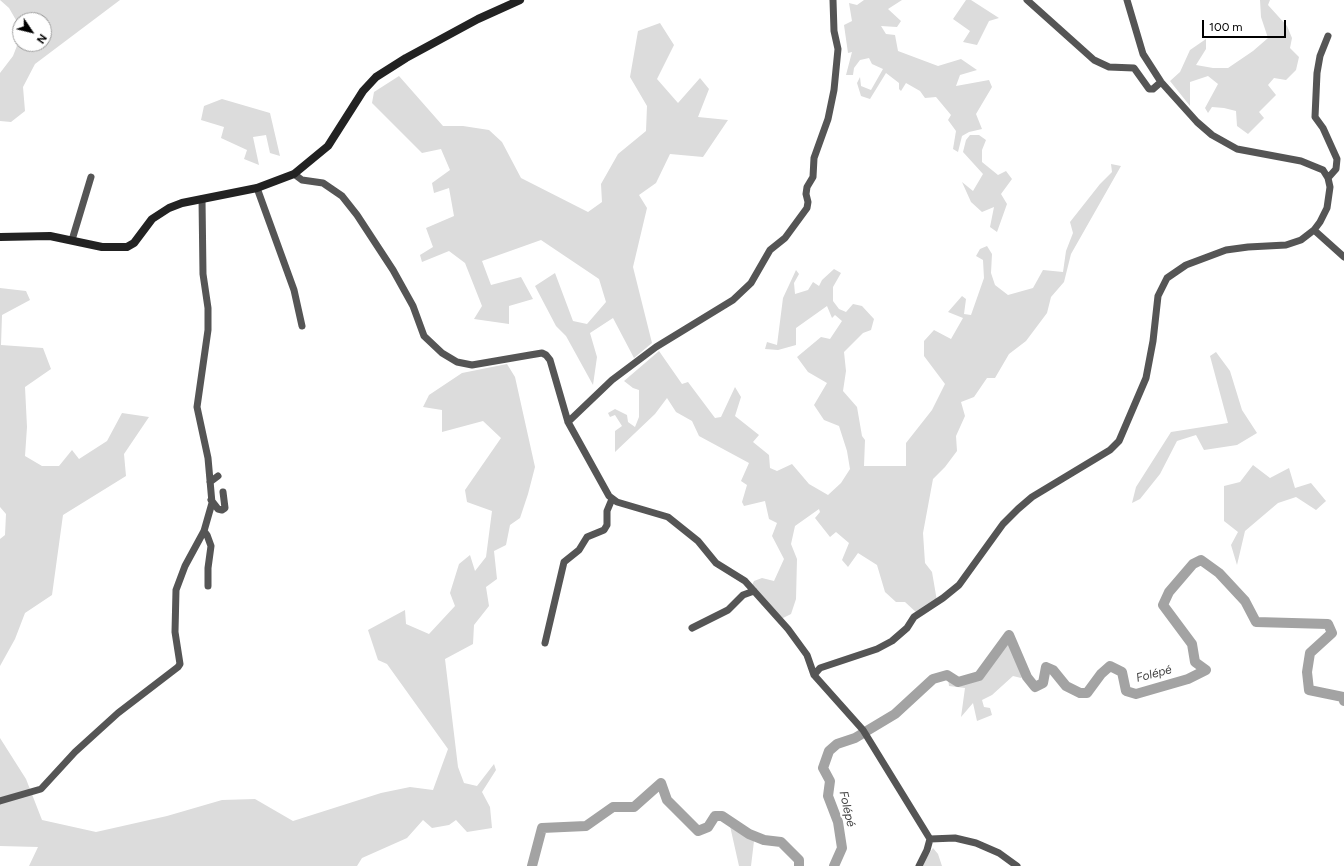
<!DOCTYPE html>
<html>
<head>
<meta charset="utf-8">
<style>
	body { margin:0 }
	#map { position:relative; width:1344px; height:866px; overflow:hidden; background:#fff; font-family:Figtree,sans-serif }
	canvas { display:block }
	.north { position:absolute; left:12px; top:12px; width:40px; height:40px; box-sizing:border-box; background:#fff; border:1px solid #999; border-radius:50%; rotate:125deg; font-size:11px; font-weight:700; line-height:16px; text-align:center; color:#000 }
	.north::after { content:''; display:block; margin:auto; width:14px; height:18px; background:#000; clip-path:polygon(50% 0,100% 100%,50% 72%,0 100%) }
	.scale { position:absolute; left:1202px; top:20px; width:84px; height:18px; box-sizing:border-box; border:2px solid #000; border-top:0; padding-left:5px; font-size:12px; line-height:14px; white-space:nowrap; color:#000; -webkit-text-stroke:3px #fff; paint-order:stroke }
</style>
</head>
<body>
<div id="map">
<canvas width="1344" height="866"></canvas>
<div class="north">N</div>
<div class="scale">100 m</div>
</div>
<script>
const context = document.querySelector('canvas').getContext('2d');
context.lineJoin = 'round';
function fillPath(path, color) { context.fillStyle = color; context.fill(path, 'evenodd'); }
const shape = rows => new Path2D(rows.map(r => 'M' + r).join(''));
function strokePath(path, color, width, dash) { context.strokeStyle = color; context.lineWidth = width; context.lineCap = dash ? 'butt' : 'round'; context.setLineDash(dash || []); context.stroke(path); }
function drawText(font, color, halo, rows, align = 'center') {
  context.font = font + ' Figtree,sans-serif'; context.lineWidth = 4; context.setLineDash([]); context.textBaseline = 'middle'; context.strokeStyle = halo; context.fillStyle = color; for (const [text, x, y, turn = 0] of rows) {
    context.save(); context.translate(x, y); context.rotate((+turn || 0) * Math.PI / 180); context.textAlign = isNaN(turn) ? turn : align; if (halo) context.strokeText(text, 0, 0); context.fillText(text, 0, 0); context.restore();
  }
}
const green = shape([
	[0,0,120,0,35,64,23,87,25,111,11,122,0,121,0,73,13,56,20,38,20,44,44,44,44,20,20,20,20,27,9,8],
	[864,0,902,0,888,9,901,21,897,27,881,26,886,34,895,35,898,51,938,66,961,59,977,70,960,75,956,86,989,80,992,87,976,114,982,129,969,132,962,136,958,152,953,149,956,131,948,120,951,115,936,97,925,98,920,91,906,83,901,91,899,89,899,83,886,73,870,99,861,96,857,83,860,77,861,86,871,90,883,69,872,64,869,58,860,60,854,68,853,75,846,75,852,52,848,53,844,25,852,21,849,3,857,5],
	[966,0,971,0,999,18,989,21,977,45,963,42,970,31,953,19],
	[1260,0,1270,0,1268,5,1287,26,1292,38,1290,48,1299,57,1296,70,1286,80,1274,78,1268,85,1276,95,1259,112,1264,118,1248,134,1237,126,1236,111,1224,108,1212,107,1208,113,1205,108,1218,84,1208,76,1190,82,1190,106,1170,81,1180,72,1190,50,1206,39,1206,49,1196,65,1213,68,1228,68,1253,51,1268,38,1261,17],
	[660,23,674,45,657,79,678,103,700,78,709,89,698,117,728,120,703,157,670,154,656,183,639,195,647,208,633,267,652,343,634,358,613,318,590,333,597,357,593,385,566,336,556,326,535,286,555,273,573,321,587,324,606,302,599,279,541,240,482,261,491,285,521,277,533,299,509,306,509,324,474,319,482,306,465,263,449,251,422,262,420,255,433,247,426,228,454,216,449,188,434,193,432,183,450,170,441,149,422,153,372,103,374,92,399,76,443,126,463,126,489,130,502,142,521,178,588,212,602,202,601,184,618,154,646,131,647,106,630,77,638,31],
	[222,99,270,113,280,156,270,153,266,135,253,137,259,165,244,159,247,150,221,138,224,127,201,120,204,106],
	[970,135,979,135,986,140,982,150,982,162,998,175,1006,171,1012,179,1001,194,1007,204,997,232,990,227,994,207,982,212,971,202,962,182,973,191,983,174,963,152,966,140],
	[1111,164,1121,166,1071,254,1064,282,1051,297,1047,313,1026,341,1009,354,995,378,987,378,974,397,961,402,965,416,956,436,957,451,945,467,933,479,923,533,925,563,932,572,937,601,918,614,905,602,896,602,885,592,877,565,858,553,848,567,842,560,849,543,836,532,830,537,815,518,820,512,819,509,795,526,791,544,797,559,796,599,791,614,781,619,749,591,754,581,762,578,774,581,784,559,772,536,777,523,769,519,765,501,744,506,742,502,747,485,741,481,749,463,699,436,692,421,676,412,667,398,655,414,615,452,615,431,622,426,615,415,610,417,608,413,615,409,627,415,628,422,635,427,639,417,639,390,633,388,624,381,659,351,682,384,688,382,715,418,721,417,735,387,741,397,735,416,759,435,753,442,769,455,770,468,777,471,792,464,809,484,828,495,841,483,850,469,847,451,839,426,824,420,814,405,827,383,808,372,797,357,821,337,830,339,842,321,835,315,832,318,827,306,796,328,796,345,778,350,765,349,767,342,777,345,783,298,796,270,799,274,794,283,795,294,808,290,813,282,819,286,822,280,834,269,841,273,833,287,833,301,839,309,846,312,853,304,862,306,874,319,871,330,863,333,844,352,846,371,843,391,857,407,862,436,865,440,864,466,906,466,906,443,932,410,945,384,924,356,924,341,934,330,951,339,963,318,948,312,962,296,966,299,964,314,971,315,984,278,983,260,976,256,980,249,987,246,992,254,991,273,995,285,1008,295,1033,288,1043,270,1063,272,1066,251,1073,233,1070,222,1100,184,1112,172],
	[0,288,26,291,30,300,2,315,1,345,43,348,51,369,25,387,27,427,25,456,42,466,59,466,72,450,79,459,107,441,122,413,149,417,124,454,126,476,63,515,52,595,25,613,15,639,0,666,0,539,5,535,6,514,0,507],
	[1216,352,1230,371,1242,410,1257,433,1237,445,1204,450,1196,435,1177,441,1160,474,1140,499,1132,503,1136,487,1171,432,1228,423,1210,356],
	[507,364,515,377,535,467,528,494,520,518,510,525,506,545,494,551,497,579,486,587,489,606,474,625,473,644,445,659,458,767,464,783,477,786,494,764,496,770,482,792,490,807,492,828,467,832,456,820,449,825,432,828,423,820,407,838,362,858,357,866,29,866,38,847,0,846,0,738,26,779,42,820,96,832,167,816,222,800,255,799,293,821,381,793,410,787,433,790,448,749,387,664,378,660,368,630,405,610,406,624,429,634,455,606,450,593,459,564,470,555,475,571,486,557,492,511,467,502,465,490,501,438,483,421,442,432,442,410,423,407,429,395,462,373],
	[1253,465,1270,478,1289,468,1295,488,1311,483,1326,501,1316,510,1296,497,1278,503,1245,531,1237,565,1231,545,1238,532,1224,521,1224,486,1240,482],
	[1008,640,1013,645,1017,659,1026,673,1021,678,1013,676,992,695,982,700,984,707,990,708,992,715,977,721,973,703,961,717,965,688,949,686,948,679,965,682,980,679,1000,653,1003,641],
	[730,826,754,841,751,866,739,866],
	[933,848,938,854,942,866,921,866]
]);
const river = shape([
	[532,866,542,828,586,826,613,807,634,807,661,783,667,800,698,831,708,827,715,816,722,816,749,834,764,840,781,842,799,860,799,866],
	[834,866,842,848,838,822,828,796,830,781,823,768,829,751,837,744,855,738,895,714,933,679,947,675,958,682,979,676,1009,635,1027,677,1035,687,1043,683,1046,667,1053,670,1066,686,1080,693,1087,693,1101,674,1110,666,1122,672,1126,691,1136,694,1188,679,1206,670,1195,662,1192,644,1163,605,1169,592,1193,564,1201,560,1219,573,1245,601,1256,622,1328,624,1332,633,1310,653,1307,672,1309,690,1343,697,1344,701]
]);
const street = shape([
	[1027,0,1094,60,1109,67,1134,68,1149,89,1153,89,1161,82],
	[1328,36,1320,56,1317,73,1315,117,1323,128,1337,159,1336,169,1328,178],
	[294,174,302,180,323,183,342,196,357,215,393,270,413,306,424,336,442,353,457,362,472,365,530,355,542,353,546,355,550,360,568,422,609,496,617,502,668,517,698,541,716,563,745,581,788,629,807,655,814,675,863,730,930,839,955,838,976,843,999,853,1017,866],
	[257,188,294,290,302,326],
	[1314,230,1344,257],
	[72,240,91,177],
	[568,422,612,380,656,347,733,300,751,283,770,250,785,238,807,208,808,202,806,194,807,187,813,177,814,158,828,119,834,90,838,49,834,31,833,0],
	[210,482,218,476],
	[211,500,218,509,222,510,225,508,223,492],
	[204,531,207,535,211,546,208,568,208,586],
	[692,628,728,610,743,595,754,591],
	[545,643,564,562,579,550,587,537,604,530,607,525,607,511,612,499],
	[814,675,820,668,877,649,892,641,907,628,914,617,943,598,959,585,1003,524,1018,509,1032,497,1110,450,1119,441,1146,378,1153,341,1158,296,1167,278,1186,265,1226,250,1248,247,1286,245,1301,240,1314,230,1320,222,1327,208,1330,187,1328,178,1323,170,1301,161,1237,149,1212,135,1197,122,1161,82,1143,54,1127,0],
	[0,801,41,789,75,752,118,713,178,667,180,664,175,632,176,590,185,566,204,531,212,503,208,458,197,407,208,330,208,308,203,274,202,199],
	[919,866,927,850,930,839]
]);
const secondary = shape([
	[0,237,50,236,102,247,127,247,134,243,152,219,169,208,182,203,257,188,294,174,328,146,363,91,376,77,406,58,478,19,520,0]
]);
const waterNames = [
	["Folépé",1154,674,-15],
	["Folépé",847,809,77]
];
fillPath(green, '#dcdcdc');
strokePath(river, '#a3a3a3', 10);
strokePath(street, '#555', 7);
strokePath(secondary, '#222', 8);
drawText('italic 12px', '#444', '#fff', waterNames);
</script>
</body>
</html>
